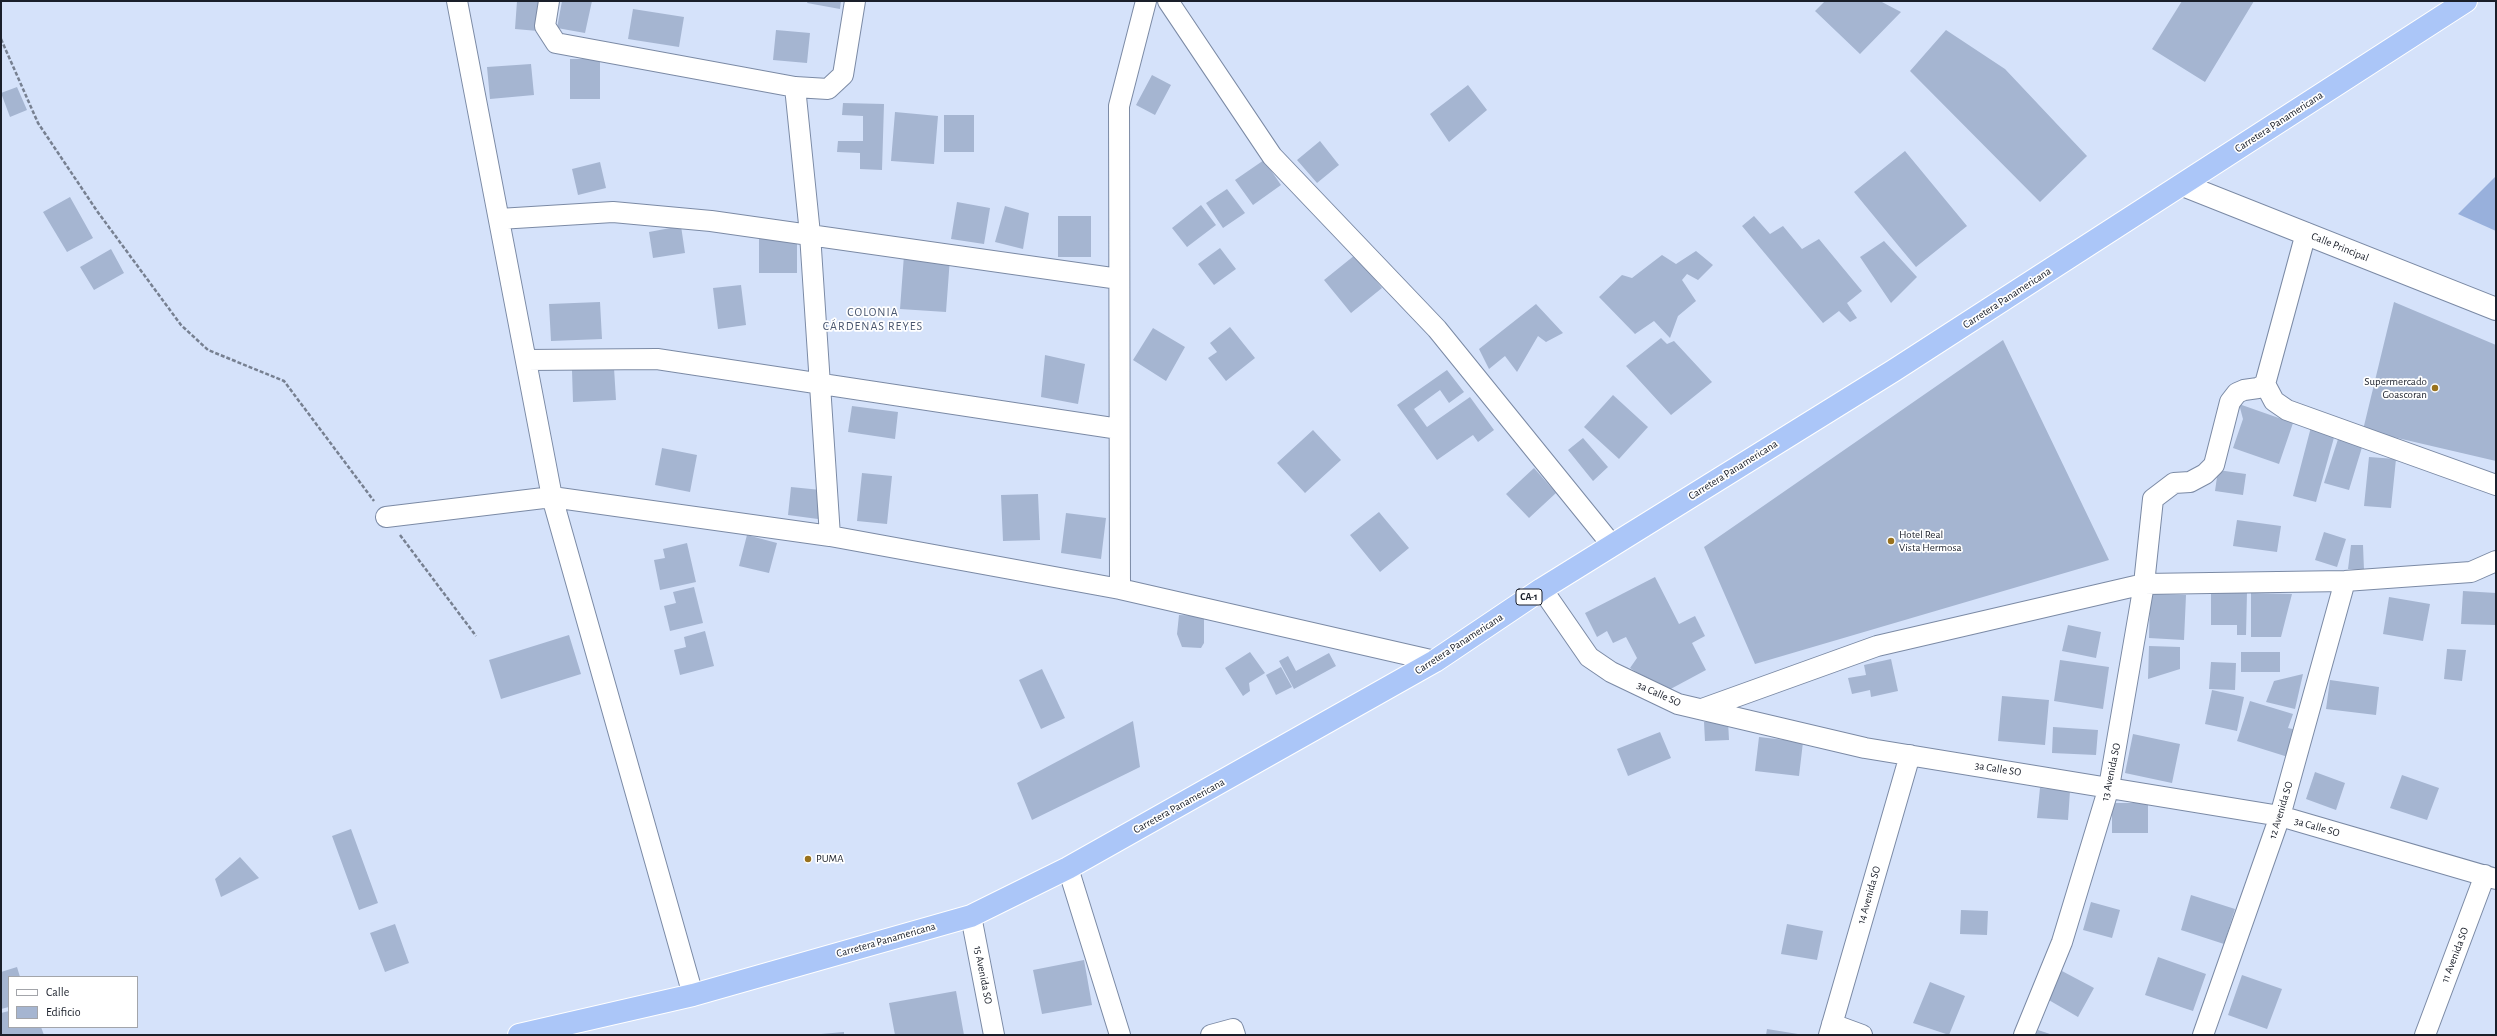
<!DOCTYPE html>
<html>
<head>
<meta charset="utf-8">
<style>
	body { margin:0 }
	#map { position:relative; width:2497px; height:1036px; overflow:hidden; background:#d5e2fa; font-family:"Alegreya Sans",sans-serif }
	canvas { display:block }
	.frame { position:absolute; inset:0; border:2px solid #1a1f2a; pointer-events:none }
	.legend { position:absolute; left:8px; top:976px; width:130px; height:52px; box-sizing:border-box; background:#fff; border:1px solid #a3a5aa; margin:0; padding:5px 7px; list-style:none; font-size:12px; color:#1a1f2a }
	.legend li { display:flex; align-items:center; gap:8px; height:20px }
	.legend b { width:20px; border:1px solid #a3a5aa }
</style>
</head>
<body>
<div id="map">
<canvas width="2497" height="1036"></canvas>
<div class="frame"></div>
<ul class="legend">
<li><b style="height:5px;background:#fff"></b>Calle</li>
<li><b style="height:11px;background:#a5b5d1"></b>Edificio</li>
</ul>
</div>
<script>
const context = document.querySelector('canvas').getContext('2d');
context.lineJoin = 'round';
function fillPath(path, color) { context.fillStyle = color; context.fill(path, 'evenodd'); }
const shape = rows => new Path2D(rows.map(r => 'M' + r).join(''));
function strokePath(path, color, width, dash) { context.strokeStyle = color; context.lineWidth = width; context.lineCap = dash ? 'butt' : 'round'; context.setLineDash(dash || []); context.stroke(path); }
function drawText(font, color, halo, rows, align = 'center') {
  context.font = font + ' "Alegreya Sans",sans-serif'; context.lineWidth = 3.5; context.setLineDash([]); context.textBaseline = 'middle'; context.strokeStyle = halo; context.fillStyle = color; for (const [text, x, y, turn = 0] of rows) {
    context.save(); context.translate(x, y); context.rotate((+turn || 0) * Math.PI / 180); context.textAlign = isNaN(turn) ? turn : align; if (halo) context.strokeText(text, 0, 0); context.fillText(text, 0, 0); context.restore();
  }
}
const green = shape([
	[2496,176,2496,231,2458,214]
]);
const building = shape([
	[517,1,540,1,538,31,515,29],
	[562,1,592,1,585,33,557,28],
	[808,1,841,1,840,9,807,3],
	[1825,1,1880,1,1901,12,1860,54,1815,11],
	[2182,1,2254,1,2205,82,2152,49],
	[633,9,684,17,679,47,628,39],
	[776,30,810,33,807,63,773,60],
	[1946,30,2005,69,2087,156,2040,202,1910,71],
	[570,59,600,59,600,99,570,99],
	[531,64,534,95,490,99,487,67],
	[1152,75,1171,85,1155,115,1136,105],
	[1468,85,1487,110,1449,142,1430,114],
	[17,87,27,110,10,117,1,93],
	[843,103,884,104,882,170,860,169,860,153,837,152,838,141,863,141,863,116,842,115],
	[895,112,938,116,934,164,891,161],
	[944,115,974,115,974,152,944,152],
	[1320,141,1339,165,1317,183,1297,160],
	[1905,151,1967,226,1916,267,1854,192],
	[1264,160,1281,185,1253,205,1235,180],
	[600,162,606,188,578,195,572,169],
	[1227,189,1245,213,1223,228,1206,203],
	[70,197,93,238,67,252,43,212],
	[957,202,990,208,984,244,951,239],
	[1201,205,1216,225,1187,247,1172,228],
	[1005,206,1029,213,1023,249,995,242],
	[1058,216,1091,216,1091,257,1058,257],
	[1754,216,1770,234,1783,226,1802,249,1819,239,1862,291,1847,303,1857,318,1850,322,1839,311,1823,323,1742,226],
	[681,226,685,253,653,258,649,232],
	[759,236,797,236,797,273,759,273],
	[1884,241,1917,277,1891,303,1860,257],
	[1220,248,1236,269,1214,285,1198,264],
	[111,249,124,273,94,290,80,267],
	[1696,251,1713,265,1698,280,1687,274,1682,280,1696,301,1678,316,1670,338,1654,321,1635,334,1599,297,1622,275,1632,278,1662,255,1676,264],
	[904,255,950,258,946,312,900,309],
	[1355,255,1382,288,1351,313,1324,280],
	[741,285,746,325,718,329,713,288],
	[600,302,602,339,551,341,549,304],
	[2394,302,2496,345,2496,461,2363,430],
	[1536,304,1563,333,1546,342,1538,336,1517,372,1505,356,1489,369,1479,349],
	[1230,327,1255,358,1226,381,1208,358,1217,352,1210,343],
	[1153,328,1185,347,1166,381,1133,360],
	[1661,338,1667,344,1674,341,1712,382,1671,415,1626,366],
	[2003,340,2109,560,1755,664,1704,547],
	[1045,355,1085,364,1078,404,1041,397],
	[614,368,616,400,573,402,572,370],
	[1447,370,1464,392,1449,403,1440,390,1414,409,1427,427,1470,397,1494,430,1478,442,1473,435,1437,460,1397,405],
	[1613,395,1648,427,1619,459,1584,427],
	[2239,404,2293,423,2279,464,2233,448,2243,419],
	[852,406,898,412,895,439,848,432],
	[2311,427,2335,434,2316,502,2293,496],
	[1313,430,1341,460,1305,493,1277,463],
	[2339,436,2363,444,2349,490,2324,483],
	[1583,438,1608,467,1593,481,1568,450],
	[662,448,697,455,690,492,655,485],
	[2369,457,2396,459,2391,508,2364,506],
	[1534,468,1556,493,1529,518,1506,494],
	[2218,470,2246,474,2243,495,2215,491],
	[862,473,892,476,887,524,857,521],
	[791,487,821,490,818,519,788,515],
	[1038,494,1040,540,1003,541,1001,495],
	[1379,512,1409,548,1380,572,1350,535],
	[1066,513,1106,518,1101,559,1061,553],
	[2237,520,2281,526,2277,552,2233,546],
	[2324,532,2346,539,2337,567,2315,560],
	[747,535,777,543,769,573,739,566],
	[687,543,696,582,660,590,654,560,665,558,663,549],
	[2351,545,2363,545,2364,570,2348,569],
	[1655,577,1679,624,1695,616,1705,636,1692,643,1706,670,1665,692,1630,668,1637,658,1626,637,1613,643,1607,631,1597,637,1585,613],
	[694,587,703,623,670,631,664,606,676,603,673,592],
	[2211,591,2247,592,2246,635,2237,635,2237,625,2211,625],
	[2463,591,2496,593,2495,625,2461,624],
	[2251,593,2292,594,2281,637,2251,637],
	[2150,594,2186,595,2184,640,2149,638],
	[2389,597,2430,604,2423,641,2383,634],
	[1179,615,1204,616,1204,643,1201,648,1182,647,1177,634],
	[2068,625,2101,632,2096,658,2062,651],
	[705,631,714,666,680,675,674,650,686,647,684,637],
	[569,635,581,674,501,699,489,660],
	[2149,646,2180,647,2180,669,2148,679],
	[2447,649,2466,650,2462,681,2444,679],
	[1250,652,1265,673,1249,683,1250,691,1243,696,1225,668],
	[2241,652,2280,652,2280,672,2241,672],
	[1329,653,1336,666,1294,689,1279,661,1288,656,1296,671],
	[1891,659,1898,691,1871,697,1870,690,1852,694,1848,678,1866,675,1864,665],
	[2060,660,2109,667,2103,709,2054,701],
	[2211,662,2236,663,2235,690,2209,689],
	[1281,667,1292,687,1276,695,1266,675],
	[1042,669,1065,718,1041,729,1019,680],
	[2303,674,2295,709,2266,702,2274,681],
	[2330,680,2379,687,2376,715,2326,709],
	[2212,690,2244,697,2237,731,2205,724],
	[2002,696,2049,700,2045,745,1998,741],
	[2250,701,2293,714,2288,728,2297,730,2288,757,2237,741],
	[1133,721,1140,767,1032,820,1017,783],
	[1728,721,1729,740,1705,741,1704,722],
	[2053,727,2098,730,2096,755,2052,753],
	[1660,732,1671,758,1628,776,1617,749],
	[2133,734,2180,744,2172,783,2125,773],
	[1759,737,1803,742,1799,776,1755,771],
	[2315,772,2345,783,2336,810,2306,799],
	[2402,775,2439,788,2427,820,2390,808],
	[2040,788,2070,791,2068,820,2037,818],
	[2112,803,2148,803,2148,833,2112,833],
	[351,829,378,903,359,910,332,836],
	[240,857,259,878,221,897,215,879],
	[2191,895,2235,909,2224,944,2181,930],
	[2091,902,2120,910,2112,938,2083,930],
	[1961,910,1988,911,1987,935,1960,934],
	[395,924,409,963,385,972,370,933],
	[1787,924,1823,931,1817,960,1781,954],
	[2158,957,2206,974,2193,1011,2145,995],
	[1084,960,1092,1005,1042,1014,1033,970],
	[17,967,20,977,9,977,9,1007,1,1009,1,972],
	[2062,971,2094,988,2078,1017,2047,999],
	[2242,975,2282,989,2267,1029,2228,1015],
	[1930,982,1965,996,1949,1035,1913,1023],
	[956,991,964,1035,895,1035,889,1003],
	[9,1011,9,1027,41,1027,44,1035,1,1035,1,1013],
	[1767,1029,1798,1034,1798,1035,1766,1035],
	[2038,1030,2053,1035,2036,1035],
	[844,1032,844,1035,822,1035,821,1034]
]);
const path = shape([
	[1,39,38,123,97,211,181,325,208,350,284,381,374,501],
	[400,535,476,636]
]);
const minor = shape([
	[457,1,552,497,693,995],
	[549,1,545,26,556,43,795,87,828,89,843,75,855,1],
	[1168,1,1272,156,1437,329,1612,545],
	[795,87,810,234,830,536],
	[499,219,613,212,711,221,1119,279],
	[526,360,657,359,1119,429],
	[2265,384,2274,401,2287,410,2496,485],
	[386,517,552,497,830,536,1120,589,1435,661],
	[1120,589,1119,106,1146,1],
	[1542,589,1589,657,1611,672,1678,704,1865,748,2280,816,2496,879],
	[1702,709,1877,646,2144,584,2345,581,2471,572,2496,561],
	[1068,868,1120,1035],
	[971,916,994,1035],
	[1832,1024,1862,1035],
	[1211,1035,1233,1029,1235,1035],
	[1829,1035,1910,755],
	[2024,1035,2062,942,2109,787,2144,584,2153,499,2174,483,2190,482,2205,474,2214,465,2230,402,2237,393,2244,390,2258,388,2265,384,2306,233],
	[2203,1035,2280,816,2345,581],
	[2425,1035,2485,875]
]);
const tertiary = shape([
	[2183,185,2496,309]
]);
const trunk = shape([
	[519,1035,693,995,971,916,1068,868,1435,661,1542,589,1893,371,2466,1]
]);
const markers = [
	[2435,388,4,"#99721d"],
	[1891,541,4,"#99721d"],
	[808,859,4,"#99721d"]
];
const shields = [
	[1529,597,26]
];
const shieldNames = [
	["CA-1",1529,597]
];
const streetNames = [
	["Carretera Panamericana",2279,122,-33],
	["Calle Principal",2340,247,22],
	["Carretera Panamericana",2007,298,-33],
	["Carretera Panamericana",1733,470,-32],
	["Carretera Panamericana",1459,644,-33],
	["3a Calle SO",1659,694,24],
	["3a Calle SO",1998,769,9],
	["13 Avenida SO",2111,772,-78],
	["Carretera Panamericana",1179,806,-29],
	["12 Avenida SO",2281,810,-73],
	["3a Calle SO",2317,827,16],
	["14 Avenida SO",1869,895,-74],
	["Carretera Panamericana",886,940,-16],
	["11 Avenida SO",2455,955,-69],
	["15 Avenida SO",983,975,79]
];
const poiNames = [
	["Supermercado",2427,382,"right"],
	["Goascoran",2427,395,"right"],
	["Hotel Real",1899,535],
	["Vista Hermosa",1899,548],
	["PUMA",816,859]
];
const neighbourhoodNames = [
	["COLONIA",873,312],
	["CÁRDENAS REYES",873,326]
];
fillPath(green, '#98b0dc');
fillPath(building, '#a5b5d1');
strokePath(minor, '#7b8aa5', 22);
strokePath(tertiary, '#7b8aa5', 24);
strokePath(trunk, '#fff', 24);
strokePath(path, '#778091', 2.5, [4, 2]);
strokePath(minor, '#fff', 20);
strokePath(tertiary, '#fff', 22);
strokePath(trunk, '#abc6f8', 22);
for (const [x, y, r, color] of markers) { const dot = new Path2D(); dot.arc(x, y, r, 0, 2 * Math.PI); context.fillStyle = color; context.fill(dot); strokePath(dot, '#fff', 1.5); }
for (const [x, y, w] of shields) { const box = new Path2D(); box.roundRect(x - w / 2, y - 8, w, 16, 3); context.fillStyle = '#fff'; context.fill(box); strokePath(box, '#1a1f2a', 1); }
drawText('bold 10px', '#1a1f2a', null, shieldNames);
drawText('11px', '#1a1f2a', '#fff', streetNames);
drawText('11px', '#1a1f2a', '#fff', poiNames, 'left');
context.letterSpacing = '1px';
drawText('12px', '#48556e', '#fff', neighbourhoodNames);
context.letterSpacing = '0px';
</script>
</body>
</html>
